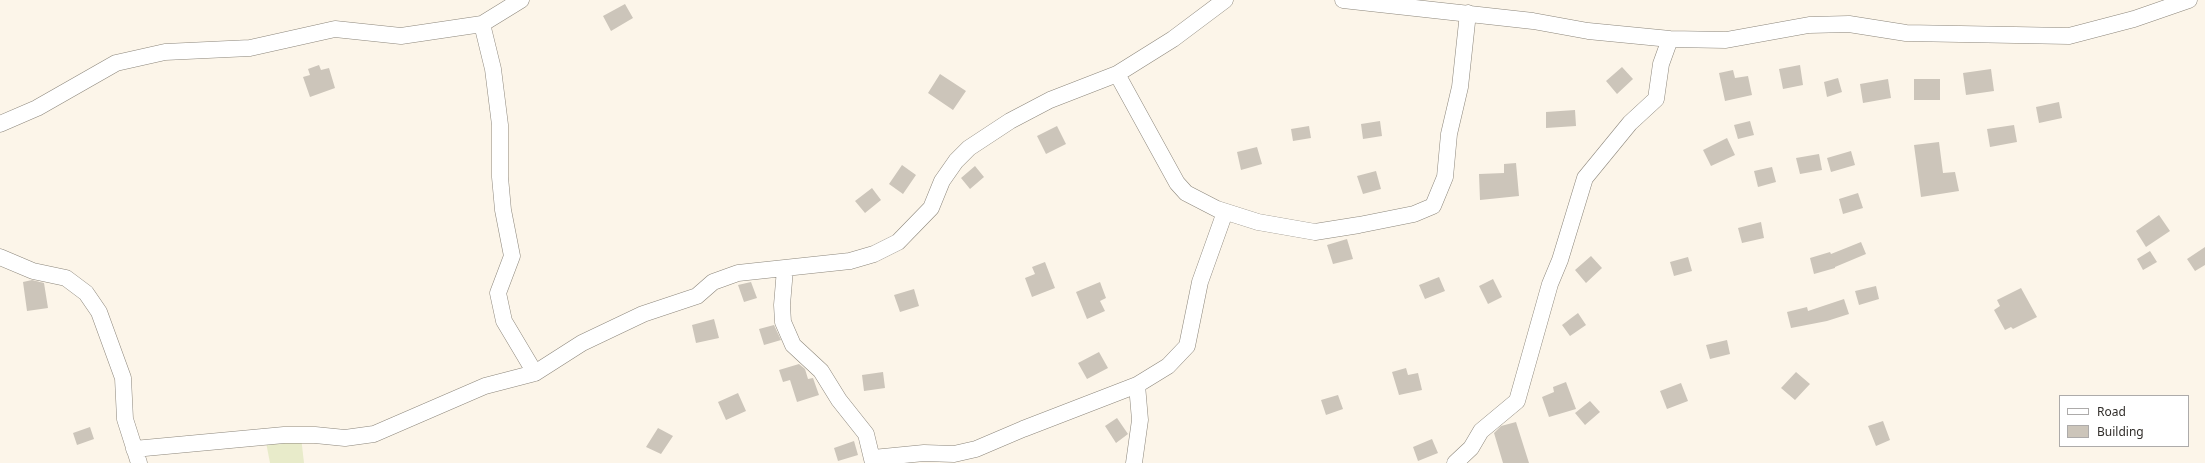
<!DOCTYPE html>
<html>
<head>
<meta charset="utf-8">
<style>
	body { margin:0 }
	#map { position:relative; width:2205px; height:463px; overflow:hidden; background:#fcf5e9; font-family:"Noto Sans",sans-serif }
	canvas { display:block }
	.legend { position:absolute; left:2059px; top:395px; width:130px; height:52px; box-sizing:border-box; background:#fff; border:1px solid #adabaa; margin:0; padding:5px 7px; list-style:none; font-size:12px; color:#312e2a }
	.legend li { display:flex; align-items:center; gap:8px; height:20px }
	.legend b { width:20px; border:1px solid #adabaa }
</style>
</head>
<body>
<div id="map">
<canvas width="2205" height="463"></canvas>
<ul class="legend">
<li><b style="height:5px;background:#fff"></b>Road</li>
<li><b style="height:11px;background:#ccc5ba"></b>Building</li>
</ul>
</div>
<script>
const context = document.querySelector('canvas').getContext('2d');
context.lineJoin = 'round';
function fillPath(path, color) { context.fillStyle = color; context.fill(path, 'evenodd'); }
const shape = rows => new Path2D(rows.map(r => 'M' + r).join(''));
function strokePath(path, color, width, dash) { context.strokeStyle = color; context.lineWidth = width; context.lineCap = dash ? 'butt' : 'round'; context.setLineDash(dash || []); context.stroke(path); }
const green = shape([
	[300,428,304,463,270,463,264,432]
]);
const building = shape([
	[625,4,633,18,611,31,603,16],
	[319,65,321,70,329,68,335,88,310,97,303,77,310,75,308,69],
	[1800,65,1803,85,1783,89,1779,69],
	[1622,67,1633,79,1617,94,1606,81],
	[1991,69,1994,91,1966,95,1963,73],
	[1733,70,1735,78,1748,76,1752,95,1725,101,1719,73],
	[940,74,966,91,953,110,928,93],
	[1838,78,1842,92,1827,97,1824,82],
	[1888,79,1891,98,1863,103,1860,84],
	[1914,79,1940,79,1940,100,1914,100],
	[2059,102,2062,118,2039,123,2036,107],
	[1575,110,1576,126,1546,128,1546,112],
	[1380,121,1382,136,1363,139,1361,124],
	[1750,121,1754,135,1738,139,1734,125],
	[2014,125,2017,142,1990,147,1987,129],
	[1057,126,1066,144,1046,154,1037,136],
	[1309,126,1311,138,1293,141,1291,129],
	[1727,138,1735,155,1711,166,1703,150],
	[1939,142,1943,173,1955,172,1959,191,1921,197,1914,145],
	[1257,147,1262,164,1241,170,1237,152],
	[1851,151,1855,165,1831,172,1827,158],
	[1819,154,1822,170,1800,174,1796,158],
	[1516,163,1519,196,1480,200,1479,174,1504,173,1504,164],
	[902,165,916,175,903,194,889,184],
	[975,166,984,177,970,189,961,178],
	[1772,167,1776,182,1758,187,1754,171],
	[1376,171,1381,189,1363,194,1357,176],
	[872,188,881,200,865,213,855,201],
	[1858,193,1863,208,1843,214,1839,199],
	[2159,215,2170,231,2146,247,2136,231],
	[1761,222,1764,238,1742,243,1738,228],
	[1347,239,1353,259,1333,264,1327,245],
	[1861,242,1866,254,1835,267,1835,268,1814,274,1810,258,1830,252,1831,254],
	[2205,247,2205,265,2195,271,2187,259],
	[2150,251,2157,262,2143,270,2137,259],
	[1591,256,1602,268,1586,283,1575,270],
	[1688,257,1692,271,1674,276,1670,262],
	[1045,262,1055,288,1032,297,1025,278,1035,274,1032,267],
	[1439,277,1445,291,1425,299,1419,285],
	[1493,279,1502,297,1488,304,1479,286],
	[32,280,44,283,48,308,27,311,23,282],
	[751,282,757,298,744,302,738,285],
	[1100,282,1106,298,1100,301,1105,311,1087,319,1076,292],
	[1876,286,1879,299,1859,305,1855,291],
	[2021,288,2037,317,2013,329,2011,327,2005,330,1994,310,2000,306,1997,300],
	[914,289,919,306,900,312,894,295],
	[1844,299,1849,314,1827,321,1791,328,1787,312,1807,307,1808,311],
	[1578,313,1586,325,1570,336,1562,325],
	[714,319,719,338,696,343,692,325],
	[774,325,781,340,764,345,759,329],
	[1727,340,1730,354,1710,359,1706,345],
	[1099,352,1108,368,1087,379,1078,363],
	[799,364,805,369,808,379,813,378,819,395,797,402,790,380,783,382,779,370],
	[1406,368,1408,375,1418,373,1422,390,1399,395,1392,372],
	[883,372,885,388,864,391,862,375],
	[1796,372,1810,384,1795,400,1781,388],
	[1566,382,1576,409,1549,417,1542,397,1554,392,1553,387],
	[1681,383,1688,401,1667,409,1660,391],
	[738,393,746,411,726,420,718,402],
	[1338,395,1343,409,1326,415,1321,400],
	[1590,401,1600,412,1585,425,1575,413],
	[1117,418,1128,434,1116,443,1105,426],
	[1883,421,1890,440,1876,446,1868,426],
	[1516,422,1529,463,1503,463,1494,433,1501,426],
	[90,427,94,439,77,445,73,433],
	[658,428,673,436,661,454,646,447],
	[1432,439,1438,453,1418,461,1413,447],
	[854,441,858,455,838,461,834,448]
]);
const street = shape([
	[1343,0,1533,21,1588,31,1670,39,1726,40,1809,25,1849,24,1906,33,2069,36,2134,19,2189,0],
	[482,24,493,69,500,125,500,177,503,210,512,256,498,293,504,321,535,373],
	[1117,74,1177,183,1186,193,1217,209,1258,222,1315,232,1359,225,1414,214,1433,206,1445,177,1449,134,1460,87,1468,13],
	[0,124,37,108,116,63,165,52,250,48,335,29,401,36,482,24,521,0],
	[0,257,33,271,66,278,86,293,99,312,123,378,125,419,139,463],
	[785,269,782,305,783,322,793,345,821,371,839,400,866,434,873,463],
	[134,449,284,435,315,435,345,438,374,434,485,386,535,373,582,343,643,314,697,296,713,282,738,273,850,261,874,254,898,242,931,208,942,181,956,161,969,148,1010,121,1050,100,1117,74,1173,39,1225,0],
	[873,458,924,453,954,454,976,449,1023,429,1137,385,1168,366,1187,346,1200,282,1225,212],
	[1134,463,1140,420,1137,385],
	[1455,463,1471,448,1481,431,1517,401,1550,284,1560,260,1585,178,1630,123,1656,99,1661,64,1670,39]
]);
fillPath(green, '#e8ebca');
fillPath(building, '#ccc5ba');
strokePath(street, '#8c867b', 17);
strokePath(street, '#fff', 16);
</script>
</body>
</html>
